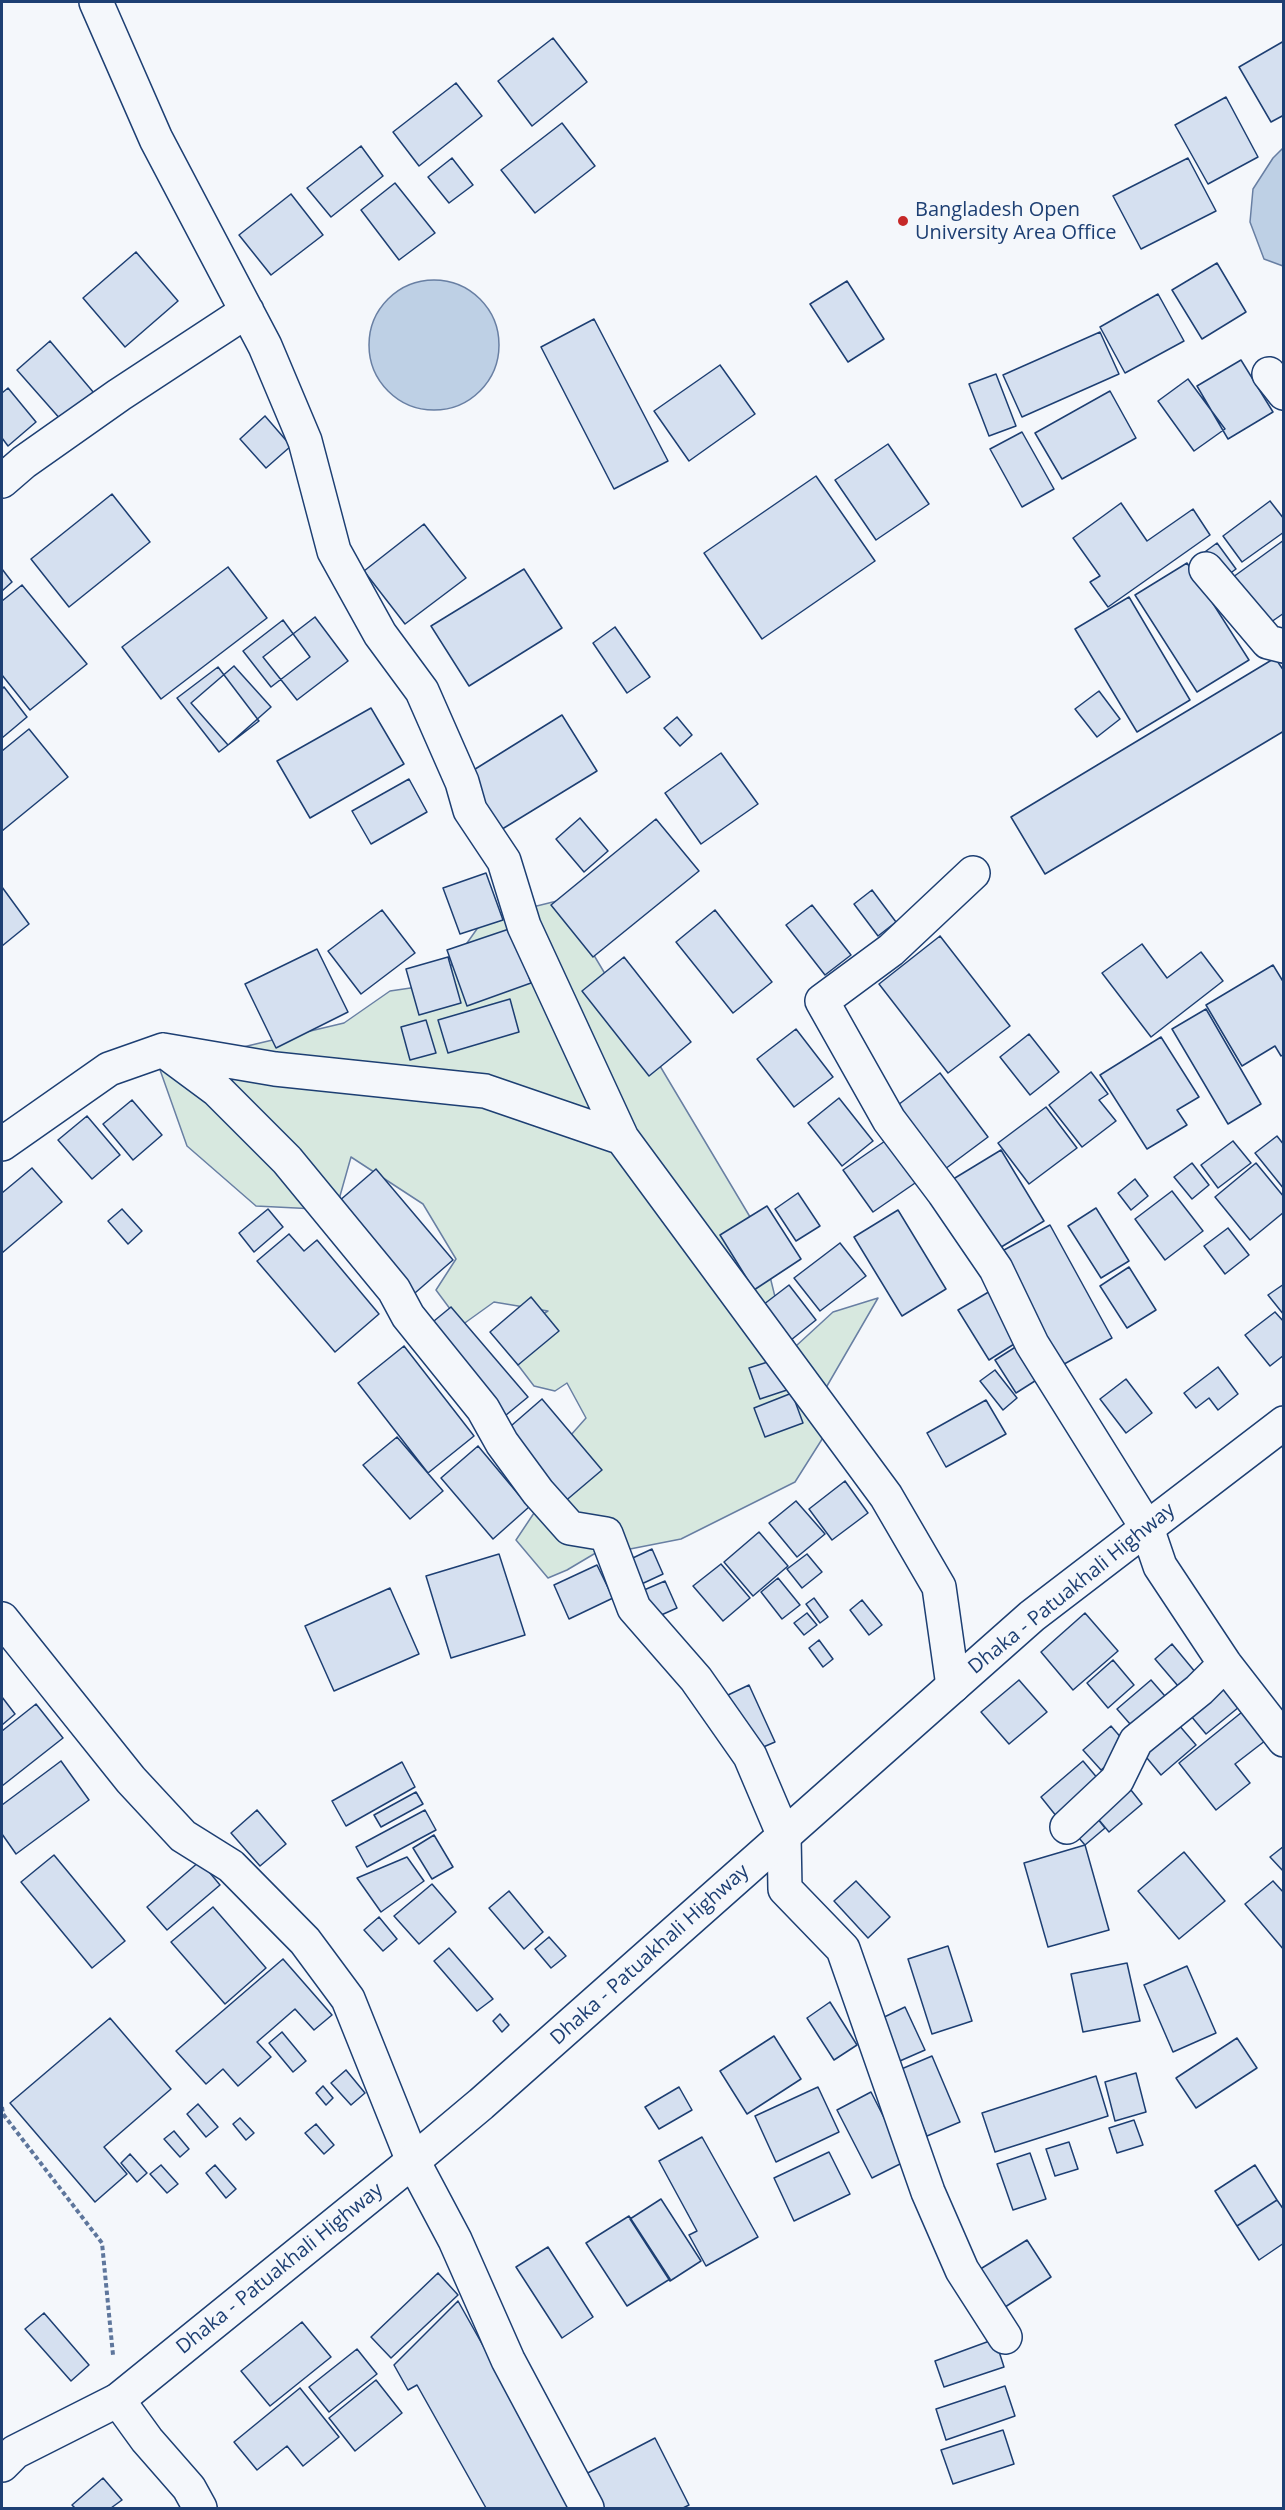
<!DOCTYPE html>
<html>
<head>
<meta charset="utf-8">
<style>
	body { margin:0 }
	#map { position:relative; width:1285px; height:2510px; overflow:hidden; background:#f4f7fb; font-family:"Open Sans",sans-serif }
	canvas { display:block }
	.frame { position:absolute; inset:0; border:3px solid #1d3f73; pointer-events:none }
</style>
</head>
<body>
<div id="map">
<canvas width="1285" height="2510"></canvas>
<div class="frame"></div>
</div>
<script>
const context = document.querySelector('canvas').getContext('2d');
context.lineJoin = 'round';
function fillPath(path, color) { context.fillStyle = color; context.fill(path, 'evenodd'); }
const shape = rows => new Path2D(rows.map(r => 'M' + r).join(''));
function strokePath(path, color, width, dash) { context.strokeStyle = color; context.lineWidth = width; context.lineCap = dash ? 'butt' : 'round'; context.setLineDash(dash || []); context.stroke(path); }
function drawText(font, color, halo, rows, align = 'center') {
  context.font = font + ' "Open Sans",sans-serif'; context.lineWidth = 4.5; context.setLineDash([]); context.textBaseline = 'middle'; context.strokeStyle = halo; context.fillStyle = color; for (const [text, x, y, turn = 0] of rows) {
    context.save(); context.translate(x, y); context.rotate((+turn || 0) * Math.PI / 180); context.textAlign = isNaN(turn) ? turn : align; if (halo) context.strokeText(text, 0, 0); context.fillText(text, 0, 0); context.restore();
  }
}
const green = shape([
	[561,900,759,1232,780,1317,796,1346,833,1312,878,1298,816,1405,831,1425,795,1482,681,1539,630,1549,599,1551,567,1570,548,1578,516,1540,552,1486,570,1436,586,1418,567,1383,555,1391,534,1386,518,1365,519,1328,548,1311,494,1302,462,1325,436,1290,456,1259,423,1204,351,1157,336,1210,256,1206,187,1146,159,1067,344,1023,390,991,438,984,484,919,561,900]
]);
const water = shape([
	[1283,148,1283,266,1264,259,1250,222,1253,189,1273,158,1283,148],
	'369 345a65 65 0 1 1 130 0a65 65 0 1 1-130 0Z'
]);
const building = shape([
	[553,38,587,82,532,126,498,81,553,38],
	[1284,41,1284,115,1271,122,1239,67,1284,41],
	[456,83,482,116,419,166,393,132,456,83],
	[1226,97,1258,157,1208,184,1175,125,1226,97],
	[562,123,595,166,535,213,501,170,562,123],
	[361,146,383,176,331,217,307,188,361,146],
	[452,158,473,185,449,203,428,177,452,158],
	[1188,158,1216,211,1141,249,1113,196,1188,158],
	[395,183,435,233,399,260,361,210,395,183],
	[291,194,323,235,271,275,239,235,291,194],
	[136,252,178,301,125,347,83,298,136,252],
	[1217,263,1246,312,1202,339,1172,290,1217,263],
	[847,281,884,339,848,362,810,304,847,281],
	[1158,294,1184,341,1125,373,1100,327,1158,294],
	[594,319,668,461,614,489,541,347,594,319],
	[1100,332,1119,374,1022,417,1003,375,1100,332],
	[50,341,94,393,62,421,17,370,50,341],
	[1241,360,1273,412,1228,439,1197,386,1241,360],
	[720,365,755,414,689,461,654,411,720,365],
	[996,374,1016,426,989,436,969,384,996,374],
	[1188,379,1225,429,1194,451,1158,401,1188,379],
	[8,388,36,422,8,446,2,438,2,393,8,388],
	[1110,391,1136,438,1062,479,1035,433,1110,391],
	[265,416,291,446,266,468,240,439,265,416],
	[1022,432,1054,489,1022,507,990,449,1022,432],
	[888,444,929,504,876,540,835,480,888,444],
	[816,476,875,561,762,639,704,553,816,476],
	[112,494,150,542,69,607,31,559,112,494],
	[1270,501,1284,519,1284,532,1242,562,1223,536,1270,501],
	[1121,503,1147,541,1193,509,1210,535,1108,607,1090,582,1100,576,1073,538,1121,503],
	[424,524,466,578,405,624,364,571,424,524],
	[1284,540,1284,613,1264,627,1229,580,1284,540],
	[1217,543,1236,569,1221,580,1202,554,1217,543],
	[1187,563,1249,660,1197,692,1135,595,1187,563],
	[228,567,267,618,161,699,122,647,228,567],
	[2,569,12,582,2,591,2,569],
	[524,569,562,628,469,686,431,626,524,569],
	[22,585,87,664,30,710,2,675,2,601,22,585],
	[1129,597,1190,700,1137,732,1075,629,1129,597],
	[315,617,348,661,297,700,263,657,315,617],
	[283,620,310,657,271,687,243,651,283,620],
	[615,627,650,677,627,693,593,643,615,627],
	[1275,658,1284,671,1284,731,1045,874,1011,817,1275,658],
	[234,666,271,707,228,745,191,703,234,666],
	[218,667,259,721,219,752,177,698,218,667],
	[4,687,27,717,2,738,2,689,4,687],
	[1099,691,1120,719,1097,737,1075,709,1099,691],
	[371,708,404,764,310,818,277,761,371,708],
	[562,715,597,771,499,831,464,776,562,715],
	[677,717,692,735,680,746,664,728,677,717],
	[29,729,68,777,2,831,2,751,29,729],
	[721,753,758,804,701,844,665,793,721,753],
	[409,779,427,812,371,844,352,811,409,779],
	[580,818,608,851,584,872,556,839,580,818],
	[656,819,699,871,593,957,551,905,656,819],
	[486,873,503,920,460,934,443,888,486,873],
	[2,887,29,924,2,946,2,887],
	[872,890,896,922,878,936,854,904,872,890],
	[812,905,851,955,825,975,786,925,812,905],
	[382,910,415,953,361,994,328,951,382,910],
	[715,910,772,982,733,1013,676,942,715,910],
	[512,928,531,983,467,1006,447,950,512,928],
	[940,936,1010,1026,948,1073,879,984,940,936],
	[1142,944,1167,978,1201,952,1223,981,1151,1037,1102,973,1142,944],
	[317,949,348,1012,276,1048,245,984,317,949],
	[448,957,461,1003,419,1015,406,969,448,957],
	[624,957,691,1042,649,1076,582,991,624,957],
	[1273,965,1284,983,1284,1054,1281,1056,1275,1046,1242,1066,1206,1005,1273,965],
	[510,999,519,1032,448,1053,438,1020,510,999],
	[1206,1009,1261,1104,1228,1124,1172,1029,1206,1009],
	[426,1020,436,1053,410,1060,401,1027,426,1020],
	[796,1029,833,1077,794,1107,757,1059,796,1029],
	[1029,1034,1059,1072,1030,1095,1000,1057,1029,1034],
	[1161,1037,1199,1097,1177,1110,1187,1125,1147,1149,1100,1075,1161,1037],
	[1091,1072,1108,1094,1099,1100,1116,1121,1082,1147,1049,1105,1091,1072],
	[940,1073,988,1137,941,1172,894,1108,940,1073],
	[839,1098,873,1141,842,1166,808,1123,839,1098],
	[132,1100,162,1135,133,1160,103,1124,132,1100],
	[1046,1107,1077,1148,1029,1184,998,1143,1046,1107],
	[87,1116,120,1155,92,1179,58,1140,87,1116],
	[1277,1136,1284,1145,1284,1189,1255,1153,1277,1136],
	[888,1139,918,1181,873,1212,843,1170,888,1139],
	[1233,1141,1251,1163,1218,1188,1201,1165,1233,1141],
	[1001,1150,1044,1221,993,1252,950,1181,1001,1150],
	[1192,1163,1209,1185,1192,1199,1174,1177,1192,1163],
	[1256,1163,1284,1197,1284,1212,1250,1240,1215,1197,1256,1163],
	[32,1168,62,1202,2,1253,2,1193,32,1168],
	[376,1169,453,1260,408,1299,331,1208,376,1169],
	[1135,1179,1148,1196,1131,1210,1118,1193,1135,1179],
	[1172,1191,1203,1231,1165,1260,1135,1219,1172,1191],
	[798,1193,820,1226,796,1241,775,1209,798,1193],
	[767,1206,801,1259,754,1290,720,1235,767,1206],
	[1096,1208,1129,1261,1101,1278,1068,1226,1096,1208],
	[122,1209,142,1231,128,1244,108,1221,122,1209],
	[268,1209,283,1227,254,1252,239,1233,268,1209],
	[898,1210,946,1289,902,1316,854,1237,898,1210],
	[1050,1225,1112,1338,1055,1369,993,1256,1050,1225],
	[1228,1228,1249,1255,1225,1274,1204,1246,1228,1228],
	[289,1234,304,1251,317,1240,379,1314,335,1352,257,1261,289,1234],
	[840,1243,866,1276,820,1311,794,1278,840,1243],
	[1129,1267,1156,1310,1127,1328,1100,1286,1129,1267],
	[1284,1284,1284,1315,1268,1295,1284,1284],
	[789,1285,816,1320,786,1344,759,1308,789,1285],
	[992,1290,1022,1339,989,1360,958,1310,992,1290],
	[531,1297,559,1331,518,1365,490,1332,531,1297],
	[451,1307,528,1397,500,1420,423,1330,451,1307],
	[1275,1312,1284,1322,1284,1355,1270,1366,1245,1335,1275,1312],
	[1025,1341,1046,1374,1016,1393,995,1360,1025,1341],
	[404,1346,474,1436,428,1473,358,1383,404,1346],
	[777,1359,787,1390,760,1399,749,1368,777,1359],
	[1218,1367,1238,1394,1218,1410,1209,1398,1196,1408,1184,1393,1218,1367],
	[995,1370,1017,1398,1003,1410,980,1381,995,1370],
	[1126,1379,1152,1413,1126,1433,1100,1399,1126,1379],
	[792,1393,803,1423,765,1437,754,1408,792,1393],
	[542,1399,602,1470,563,1503,504,1432,542,1399],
	[986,1400,1006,1434,946,1467,927,1433,986,1400],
	[397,1437,443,1491,410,1519,363,1465,397,1437],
	[478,1446,529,1507,493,1539,441,1478,478,1446],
	[845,1481,868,1513,832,1540,809,1509,845,1481],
	[796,1501,825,1534,797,1557,769,1523,796,1501],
	[759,1532,788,1566,753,1596,724,1562,759,1532],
	[652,1549,663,1574,633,1588,622,1563,652,1549],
	[499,1554,525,1635,451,1658,426,1576,499,1554],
	[807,1554,822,1572,802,1588,787,1569,807,1554],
	[721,1564,750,1598,723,1621,693,1586,721,1564],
	[597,1565,613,1598,569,1619,554,1585,597,1565],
	[778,1578,800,1605,782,1619,761,1592,778,1578],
	[665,1581,677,1608,650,1620,637,1593,665,1581],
	[390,1588,419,1654,334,1691,305,1626,390,1588],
	[814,1598,828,1617,820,1623,806,1604,814,1598],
	[862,1600,882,1625,869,1635,850,1610,862,1600],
	[807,1613,817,1625,804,1635,794,1623,807,1613],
	[1085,1613,1118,1651,1073,1690,1041,1652,1085,1613],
	[819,1640,833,1659,823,1667,809,1648,819,1640],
	[1172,1644,1201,1679,1184,1693,1155,1659,1172,1644],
	[1113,1660,1134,1685,1108,1708,1087,1683,1113,1660],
	[1019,1680,1047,1712,1009,1744,981,1712,1019,1680],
	[1151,1680,1171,1703,1137,1732,1117,1709,1151,1680],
	[1219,1682,1239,1707,1206,1734,1186,1710,1219,1682],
	[749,1685,775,1742,754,1751,728,1695,749,1685],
	[2,1697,15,1714,2,1725,2,1697],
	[36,1704,63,1738,2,1786,2,1731,36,1704],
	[1247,1708,1270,1737,1235,1764,1250,1783,1216,1810,1179,1763,1247,1708],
	[1172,1717,1196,1745,1161,1775,1137,1746,1172,1717],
	[1111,1726,1129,1747,1101,1770,1083,1750,1111,1726],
	[61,1761,89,1800,16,1854,2,1834,2,1805,61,1761],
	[1083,1761,1104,1786,1061,1822,1041,1797,1083,1761],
	[402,1762,415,1787,346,1826,332,1801,402,1762],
	[1127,1785,1142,1804,1109,1832,1094,1814,1127,1785],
	[416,1792,423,1804,381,1827,374,1815,416,1792],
	[257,1810,286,1844,260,1866,231,1833,257,1810],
	[425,1810,436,1830,367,1867,356,1847,425,1810],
	[1093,1813,1105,1828,1085,1845,1072,1830,1093,1813],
	[434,1835,453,1867,432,1879,413,1848,434,1835],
	[1085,1845,1109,1930,1048,1947,1024,1863,1085,1845],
	[1284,1846,1284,1872,1270,1857,1284,1846],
	[1184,1852,1225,1901,1179,1939,1138,1891,1184,1852],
	[54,1855,125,1941,92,1968,21,1882,54,1855],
	[407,1857,424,1881,381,1912,357,1878,407,1857],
	[200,1861,220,1885,167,1930,147,1907,200,1861],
	[856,1881,890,1917,868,1938,834,1901,856,1881],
	[1273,1881,1284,1893,1284,1950,1245,1904,1273,1881],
	[432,1884,456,1912,419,1944,394,1916,432,1884],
	[509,1891,543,1932,524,1949,489,1908,509,1891],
	[213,1907,266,1968,225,2004,171,1942,213,1907],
	[379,1917,397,1939,383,1951,364,1930,379,1917],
	[549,1937,566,1956,551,1968,535,1949,549,1937],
	[948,1946,972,2021,932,2034,908,1959,948,1946],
	[449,1948,493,1999,477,2011,434,1961,449,1948],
	[283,1959,332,2015,314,2030,295,2009,257,2042,271,2057,238,2086,223,2069,206,2084,176,2051,283,1959],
	[1127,1963,1140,2021,1083,2032,1071,1974,1127,1963],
	[1187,1966,1216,2033,1173,2052,1144,1985,1187,1966],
	[830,2002,857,2045,834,2060,807,2018,830,2002],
	[905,2007,925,2050,893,2064,874,2022,905,2007],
	[500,2014,509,2025,502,2032,493,2021,500,2014],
	[110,2018,171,2089,104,2147,127,2174,95,2202,10,2103,110,2018],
	[282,2032,306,2061,293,2072,269,2043,282,2032],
	[774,2036,801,2079,747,2114,720,2071,774,2036],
	[1237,2038,1257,2068,1196,2108,1176,2078,1237,2038],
	[932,2056,960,2122,927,2136,899,2070,932,2056],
	[346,2070,365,2093,351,2105,331,2083,346,2070],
	[1136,2073,1146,2112,1115,2121,1105,2082,1136,2073],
	[1096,2076,1108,2116,995,2152,982,2113,1096,2076],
	[323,2086,333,2098,326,2105,316,2093,323,2086],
	[679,2087,692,2110,659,2129,645,2107,679,2087],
	[818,2087,839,2132,776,2162,755,2116,818,2087],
	[871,2092,906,2161,872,2178,837,2110,871,2092],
	[198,2104,218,2127,206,2137,187,2114,198,2104],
	[240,2118,254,2133,246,2140,233,2124,240,2118],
	[1134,2120,1143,2145,1117,2153,1109,2128,1134,2120],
	[316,2124,334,2145,324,2154,305,2133,316,2124],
	[174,2131,189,2149,180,2157,164,2139,174,2131],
	[702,2137,758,2237,706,2266,689,2235,697,2231,659,2161,702,2137],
	[1069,2142,1078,2169,1055,2176,1046,2149,1069,2142],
	[829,2152,850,2194,794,2221,774,2178,829,2152],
	[1030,2153,1046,2199,1013,2210,997,2164,1030,2153],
	[130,2154,147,2173,137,2182,121,2163,130,2154],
	[161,2165,178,2184,167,2193,150,2174,161,2165],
	[215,2165,236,2189,226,2198,206,2173,215,2165],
	[1255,2165,1277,2200,1237,2226,1215,2191,1255,2165],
	[661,2199,701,2261,670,2281,630,2219,661,2199],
	[1277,2200,1284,2210,1284,2243,1259,2260,1237,2226,1277,2200],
	[629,2216,670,2279,627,2306,586,2243,629,2216],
	[1027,2240,1051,2277,999,2311,974,2273,1027,2240],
	[548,2247,593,2317,562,2338,516,2267,548,2247],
	[438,2273,458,2295,391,2358,371,2337,438,2273],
	[458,2301,574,2508,486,2508,417,2385,408,2390,394,2365,458,2301],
	[44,2313,89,2365,71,2381,25,2329,44,2313],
	[302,2322,331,2357,270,2406,241,2371,302,2322],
	[995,2339,1004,2367,944,2387,935,2361,995,2339],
	[357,2349,377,2374,329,2412,309,2387,357,2349],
	[376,2380,402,2413,355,2451,329,2418,376,2380],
	[1005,2386,1015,2416,946,2440,936,2409,1005,2386],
	[300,2388,339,2437,303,2466,287,2446,257,2470,234,2442,300,2388],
	[1003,2430,1014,2464,953,2484,941,2450,1003,2430],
	[655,2438,689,2505,683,2508,596,2508,580,2477,655,2438],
	[103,2478,122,2500,111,2508,75,2508,72,2505,103,2478]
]);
const path = shape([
	[2,2107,3,2114,102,2243,113,2355]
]);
const minor = shape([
	[96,2,156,139,265,346,305,441,334,551,380,634,422,691,462,782,470,810,504,861,524,926,622,1138,886,1496,939,1587,953,1686],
	[1269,374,1284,393],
	[2,481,24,462,119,395,247,311],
	[1206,569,1268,642,1284,646],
	[973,873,891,950,822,1001,889,1120,944,1193,996,1269,1032,1344,1147,1528,1160,1566,1225,1664,1284,1740],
	[163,1050,217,1090,287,1160,394,1290,408,1316,483,1409,502,1443,538,1492,570,1528,606,1534,634,1608,696,1679,750,1756,784,1836,785,1889,843,1949,928,2192,962,2270,1005,2337],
	[2,1144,109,1069,163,1050,275,1069,485,1091,622,1138],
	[2,1619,131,1780,183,1836,231,1866,305,1941,348,1999,413,2161,455,2240,508,2360,587,2508],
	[1067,1827,1117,1780,1136,1741,1199,1690,1225,1664],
	[118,2400,147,2440,189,2488,200,2508]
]);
const trunk = shape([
	[2,2465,15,2452,118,2400,413,2161,481,2104,1032,1616,1284,1423]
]);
const markers = [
	[903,221,6,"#c62828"]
];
const poiNames = [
	["Bangladesh Open",915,210],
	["University Area Office",915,233]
];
const streetNames = [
	["Dhaka - Patuakhali Highway",1072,1589,-39],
	["Dhaka - Patuakhali Highway",650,1955,-42],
	["Dhaka - Patuakhali Highway",280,2269,-39]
];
fillPath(green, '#d7e8df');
strokePath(green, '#687fa3', 1.5);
fillPath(water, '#bed0e5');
strokePath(water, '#687fa3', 1.5);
fillPath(building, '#d5e0f0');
strokePath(building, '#1d3f73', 1.5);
strokePath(minor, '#1d3f73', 36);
strokePath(trunk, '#1d3f73', 36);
strokePath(path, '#5e769c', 4, [4.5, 3]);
strokePath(minor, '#f4f7fb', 33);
strokePath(trunk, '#f4f7fb', 33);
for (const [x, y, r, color] of markers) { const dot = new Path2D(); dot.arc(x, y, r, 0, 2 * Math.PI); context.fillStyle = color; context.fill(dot); strokePath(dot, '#f4f7fb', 2); }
drawText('20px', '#1d3f73', '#f4f7fb', poiNames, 'left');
drawText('20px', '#1d3f73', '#f4f7fb', streetNames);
</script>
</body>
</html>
